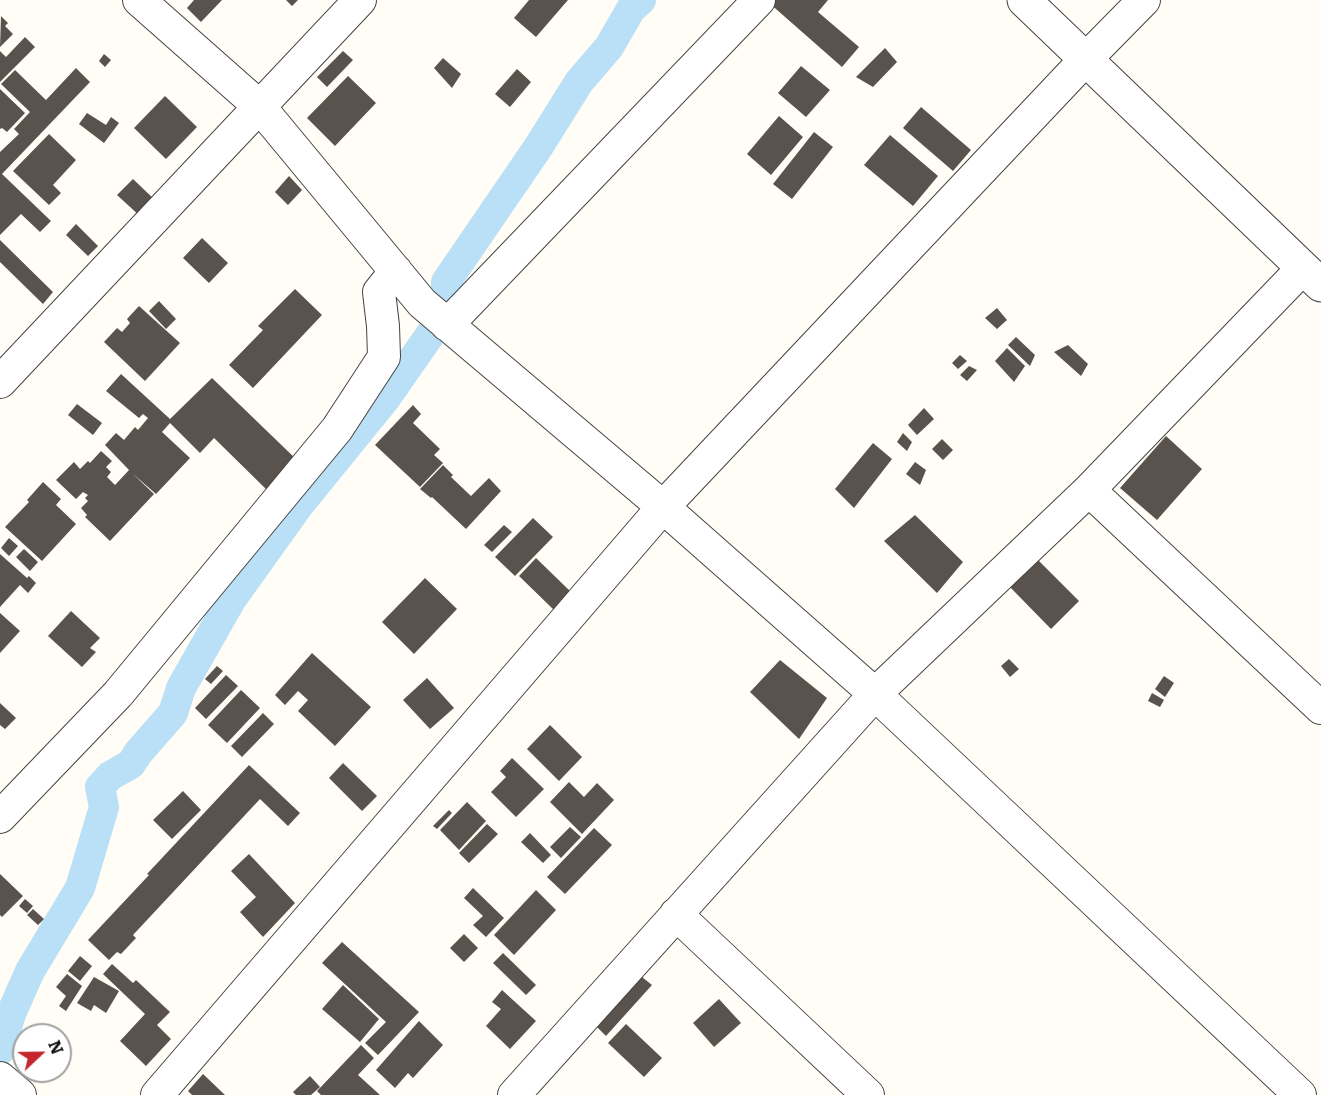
<!DOCTYPE html>
<html>
<head>
<meta charset="utf-8">
<style>
	body { margin:0 }
	#map { position:relative; width:1321px; height:1095px; overflow:hidden; background:#fffdf5; font-family:Literata,serif }
	canvas { display:block }
	.north { position:absolute; left:12px; top:1023px; width:60px; height:60px; box-sizing:border-box; background:#fff; border:2px solid #a0a0a0; border-radius:50%; rotate:68deg; font-size:16px; font-weight:700; line-height:24px; text-align:center; color:#111 }
	.north::after { content:''; display:block; margin:auto; width:21px; height:27px; background:#c4262e; clip-path:polygon(50% 0,100% 100%,50% 72%,0 100%) }
</style>
</head>
<body>
<div id="map">
<canvas width="1321" height="1095"></canvas>
<div class="north">N</div>
</div>
<script>
const context = document.querySelector('canvas').getContext('2d');
context.lineJoin = 'round';
const shape = rows => new Path2D(rows.map(r => 'M' + r).join(''));
function strokePath(path, color, width, dash) { context.strokeStyle = color; context.lineWidth = width; context.lineCap = dash ? 'butt' : 'round'; context.setLineDash(dash || []); context.stroke(path); }
function fillPath(path, color) { context.fillStyle = color; context.fill(path, 'evenodd'); }
const canal = shape([
	[0,1050,11,1014,30,971,80,888,104,807,100,787,110,776,131,764,138,753,173,713,181,688,231,600,299,505,386,398,441,319,444,314,446,301,446,282,539,146,579,82,609,47,631,9,641,0]
]);
const building = shape([
	[194,0,222,0,201,22,187,8],
	[286,0,298,0,292,6],
	[529,0,568,0,536,37,514,18],
	[769,0,828,0,818,12,859,47,842,67,768,2],
	[1,16,8,23,5,26,13,34,0,47],
	[25,37,35,47,0,82,0,51,6,57],
	[885,48,897,62,873,87,856,77],
	[343,51,353,60,327,87,317,77],
	[104,54,111,60,105,67,99,61],
	[443,58,461,74,452,88,434,68],
	[801,66,830,90,806,117,778,93],
	[76,68,90,82,2,174,51,221,40,232,21,214,0,235,0,152,19,134,14,129,30,112,1,84,15,70,46,100],
	[517,69,531,82,510,107,495,94],
	[348,76,376,103,335,146,307,118],
	[0,89,25,113,7,132,2,128,0,129],
	[165,96,197,127,166,159,134,128],
	[921,107,971,150,953,171,903,128],
	[87,113,106,125,111,117,119,123,104,143,79,124],
	[779,116,803,137,771,175,747,154],
	[814,132,833,147,792,199,773,184],
	[49,134,76,160,53,185,61,193,49,205,13,171],
	[890,135,938,176,913,206,864,165],
	[289,176,302,190,288,205,275,192],
	[133,179,156,201,141,217,117,195],
	[76,224,98,246,88,256,66,235],
	[202,238,228,263,209,283,183,258],
	[0,240,53,292,43,304,0,262],
	[295,289,322,315,253,388,229,365,263,330,258,326],
	[159,301,176,319,166,329,149,311],
	[139,306,180,343,145,381,104,342,117,328,122,332,130,323,127,319],
	[997,308,1007,320,997,329,985,318],
	[1016,337,1035,355,1030,366,1008,345],
	[1068,345,1088,364,1081,376,1054,352],
	[1007,348,1025,366,1014,382,995,361],
	[960,355,967,361,958,369,952,363],
	[969,366,977,370,967,381,960,375],
	[121,374,170,419,212,378,298,461,268,491,214,438,200,453,170,423,162,432,190,458,156,494,132,473,154,494,110,541,85,517,87,515,81,508,88,501,85,498,88,495,83,492,76,499,56,480,74,462,80,469,88,461,90,463,101,451,112,461,106,467,111,472,107,477,115,485,129,470,105,445,116,433,124,440,135,427,138,430,148,418,143,414,139,418,106,391],
	[77,404,102,423,93,435,68,415],
	[413,405,421,414,413,423,440,449,434,455,443,463,420,487,375,445],
	[924,408,934,419,917,435,908,425],
	[903,433,912,442,907,451,897,442],
	[1166,436,1202,469,1157,520,1120,488],
	[942,439,953,450,943,460,932,449],
	[873,443,892,459,854,508,835,489],
	[915,462,926,470,920,485,906,474],
	[443,465,453,475,451,477,471,496,489,478,501,491,466,529,432,497,431,498,420,489],
	[43,482,61,499,56,505,76,524,42,561,5,527,29,502,27,500],
	[915,515,963,562,937,593,884,541],
	[533,518,553,537,515,576,495,557],
	[504,525,512,532,492,552,484,545],
	[9,538,18,546,9,556,1,548],
	[24,549,38,562,30,571,16,557],
	[0,554,27,578,29,576,36,583,28,593,20,585,0,607],
	[1035,557,1079,601,1051,629,1008,585],
	[536,558,572,593,555,611,519,576],
	[425,578,457,609,414,654,382,622],
	[71,611,100,638,90,648,96,652,82,667,48,636],
	[0,613,20,631,0,653],
	[312,653,371,707,335,746,298,711,308,700,298,691,285,705,275,695],
	[1009,659,1019,669,1010,677,1001,666],
	[780,660,827,698,799,739,750,692],
	[217,666,223,671,211,684,205,679],
	[226,675,238,686,206,719,195,708],
	[1164,676,1174,683,1165,697,1155,689],
	[427,678,454,708,430,729,403,700],
	[241,690,260,708,227,743,208,725],
	[1152,693,1164,700,1160,707,1148,701],
	[0,703,16,718,5,729,0,725],
	[263,713,274,724,242,757,231,746],
	[550,725,582,757,559,781,527,749],
	[512,758,544,789,516,817,491,792,506,777,500,771],
	[343,763,377,796,362,811,329,778],
	[249,765,300,813,288,826,260,799,133,935,136,938,121,954,117,952,109,960,88,940,149,875,147,874],
	[569,782,584,797,597,783,614,800,582,834,550,802],
	[183,791,201,810,172,839,153,820],
	[467,802,486,821,459,850,440,830],
	[449,810,452,813,437,829,433,826],
	[487,824,498,834,469,863,459,853],
	[570,827,581,837,561,858,550,847],
	[594,828,612,845,565,894,547,877],
	[530,833,551,855,543,863,521,842],
	[249,854,295,903,263,937,240,912,256,897,231,871],
	[0,874,23,896,2,917,0,915],
	[473,888,504,918,486,937,473,925,483,916,464,898],
	[536,890,556,910,514,955,494,935],
	[25,899,33,906,27,913,19,906],
	[33,909,44,919,38,925,27,915],
	[464,934,478,948,464,962,450,948],
	[342,942,419,1012,378,1055,365,1043,386,1022,322,963],
	[503,953,536,985,526,995,493,963],
	[80,956,92,966,80,981,68,971],
	[112,964,133,983,136,980,170,1012,157,1025,171,1039,146,1066,120,1041,145,1014,103,974],
	[67,974,82,986,66,1011,59,1006,66,996,56,987],
	[94,977,119,991,106,1013,94,1005,91,1011,77,1003],
	[642,977,652,985,606,1036,597,1027],
	[343,985,379,1019,360,1042,322,1009],
	[502,990,536,1021,510,1049,486,1026,501,1009,492,1002],
	[719,999,741,1023,714,1047,693,1023],
	[419,1021,443,1045,413,1078,408,1073,395,1088,376,1070],
	[626,1024,662,1058,644,1077,608,1043],
	[361,1045,374,1058,358,1075,380,1095,321,1095,317,1091],
	[203,1074,225,1095,192,1095,188,1091],
	[310,1076,320,1087,311,1095,296,1095,293,1092]
]);
const minor = shape([
	[139,0,259,106,422,303,663,507,875,694,1300,1095],
	[447,325,759,0],
	[0,382,360,0],
	[1089,490,1321,708],
	[0,817,118,694,337,429,384,357,383,326,379,292,396,271],
	[676,914,868,1095],
	[0,1078,20,1095],
	[157,1095,663,507,1085,60,1144,0],
	[514,1095,875,694,1089,490,1303,268]
]);
const tertiary = shape([
	[1024,0,1321,285]
]);
strokePath(canal, '#b9e0f7', 30);
fillPath(building, '#5a524d');
strokePath(minor, '#444', 34);
strokePath(tertiary, '#444', 35);
strokePath(minor, '#fff', 32);
strokePath(tertiary, '#fff', 33);
</script>
</body>
</html>
